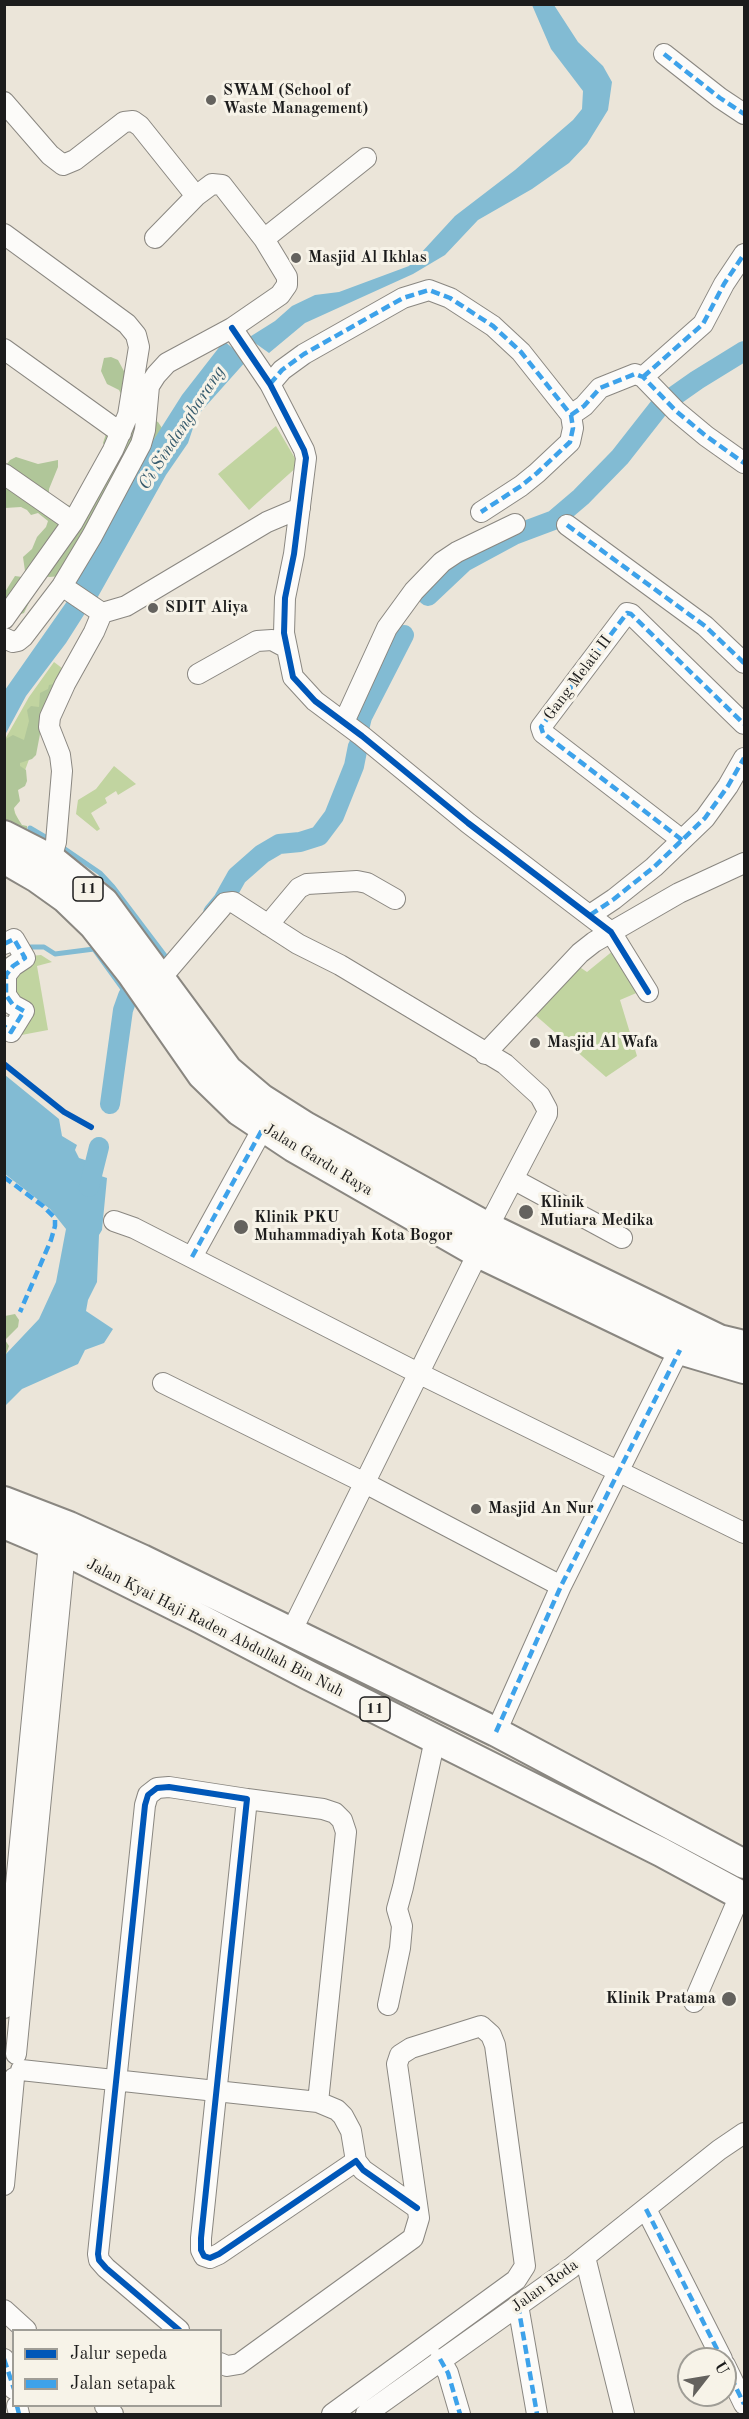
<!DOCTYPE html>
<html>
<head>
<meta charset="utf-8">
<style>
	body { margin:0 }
	#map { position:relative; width:749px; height:2419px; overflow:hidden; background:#ebe5d9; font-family:"Old Standard TT",serif }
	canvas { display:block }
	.frame { position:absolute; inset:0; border:6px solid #1c1c1c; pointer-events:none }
	.legend { position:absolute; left:12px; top:2329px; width:210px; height:78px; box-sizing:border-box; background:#f7f3e8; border:2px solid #9f9d96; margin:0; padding:8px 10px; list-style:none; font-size:18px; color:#1c1c1c }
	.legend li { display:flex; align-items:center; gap:12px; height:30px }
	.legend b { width:30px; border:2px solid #9f9d96 }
	.north { position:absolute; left:677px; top:2347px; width:60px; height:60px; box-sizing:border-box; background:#f7f3e8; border:2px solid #9f9d96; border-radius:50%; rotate:59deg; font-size:16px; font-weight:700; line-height:24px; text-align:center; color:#1c1c1c }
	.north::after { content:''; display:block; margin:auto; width:21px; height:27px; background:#64625e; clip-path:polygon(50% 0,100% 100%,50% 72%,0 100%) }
</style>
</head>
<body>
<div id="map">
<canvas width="749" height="2419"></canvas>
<div class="frame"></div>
<ul class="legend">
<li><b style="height:8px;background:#0057b8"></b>Jalur sepeda</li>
<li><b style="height:8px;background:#3da2ea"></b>Jalan setapak</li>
</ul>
<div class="north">U</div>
</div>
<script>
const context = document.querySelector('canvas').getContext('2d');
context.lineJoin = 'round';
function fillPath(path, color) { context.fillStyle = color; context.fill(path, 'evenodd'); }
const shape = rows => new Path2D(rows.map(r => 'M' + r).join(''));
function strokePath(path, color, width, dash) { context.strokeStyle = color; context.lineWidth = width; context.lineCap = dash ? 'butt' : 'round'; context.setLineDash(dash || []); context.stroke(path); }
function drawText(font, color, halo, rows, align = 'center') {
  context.font = font + ' "Old Standard TT",serif'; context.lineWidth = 6; context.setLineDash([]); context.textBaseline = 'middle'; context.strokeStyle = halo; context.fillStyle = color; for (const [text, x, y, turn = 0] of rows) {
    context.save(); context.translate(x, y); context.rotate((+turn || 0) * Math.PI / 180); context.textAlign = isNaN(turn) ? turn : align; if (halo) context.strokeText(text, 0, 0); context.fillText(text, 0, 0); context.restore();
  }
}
const green = shape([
	[276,426,299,465,249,510,218,474],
	[54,662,75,678,39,732,12,806,22,828,5,821,4,741,29,697],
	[114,766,136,784,118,795,116,791,105,798,107,803,91,813,100,829,97,831,76,814,78,800,96,789],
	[614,950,641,991,620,1000,637,1056,606,1077,534,1014,575,964,587,972],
	[41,955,52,962,37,966,48,1030,16,1036,10,1042,5,1037,24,1011,7,975,30,956]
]);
const forest = shape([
	[111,357,118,360,149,418,158,422,162,428,63,576,49,577,42,575,24,613,18,615,5,611,5,592,15,576,22,577,25,571,23,557,32,549,37,537,46,527,48,521,38,513,31,515,27,510,21,507,5,508,4,468,10,460,16,457,38,464,58,460,58,467,49,489,49,497,70,506,75,502,89,472,100,466,106,449,103,443,107,431,121,417,122,396,119,390,107,384,101,371,104,358],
	[60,670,63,670,40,734,36,755,32,759,20,763,20,766,26,770,27,781,25,786,18,790,20,801,14,808,15,814,22,825,27,826,27,831,5,829,4,740,13,735,24,740,29,721,27,710,31,706,39,707,40,693,48,689,49,685,53,684],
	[15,1314,19,1320,18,1327,5,1340,9,1346,5,1357,5,1316]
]);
const water = shape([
	[532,5,554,5,578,42,603,66,612,82,608,110,587,144,569,163,532,189,478,220,445,255,413,274,305,323,269,353,248,338,275,321,292,306,315,295,339,292,409,266,455,216,515,170,573,120,582,109,583,91,551,49],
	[224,341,247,360,197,416,188,443,166,475,95,602,69,583,151,444,182,395],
	[70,597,87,610,66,643,26,696,5,735,5,690],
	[5,1075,59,1119,62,1136,77,1145,75,1150,79,1158,97,1164,101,1176,107,1178,102,1230,99,1235,97,1282,88,1300,86,1311,113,1329,104,1343,85,1350,78,1364,22,1389,5,1406,5,1355,39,1319,56,1282,66,1229,50,1209,5,1174]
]);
const stream = shape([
	[30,828,52,841],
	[59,845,100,873,113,887,169,961],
	[25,951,30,947,44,947,55,954,94,949,128,996]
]);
const canal = shape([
	[428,596,464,562,514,535,554,520,581,497,620,457,660,406,697,380,744,351],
	[360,725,362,717,404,635],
	[213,913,223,901,237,876,262,854,279,844,300,842,319,836,334,816,354,766,358,746],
	[110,1104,123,1010,128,996,135,988,150,979],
	[89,1187,99,1147]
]);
const minor = shape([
	[664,54,720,98,744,114],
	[4,102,50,155,63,165,75,160,124,122,133,121,140,126,196,196],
	[4,234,127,324,136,335,139,347,128,415,113,450,73,522,4,619],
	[264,239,366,158],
	[232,328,270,384,304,450,306,458,294,554,285,598,284,633,293,677,315,701,362,736,468,823,611,932,648,992],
	[4,349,121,433],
	[643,377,703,324,724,284,744,254],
	[270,384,282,370,304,354,403,298,429,290,450,298,493,326,521,352,571,415,573,428,570,442,537,473,521,486,481,512],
	[571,415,584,406,600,388,635,374,643,377,676,411,706,436,744,463],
	[4,474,73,522],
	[567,525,705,626,744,663],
	[62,586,102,613],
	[102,613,126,606,267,522,300,508],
	[4,638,13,642,18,641,23,637,62,586,92,536,141,444,145,430,149,386,156,375,167,363,232,328,280,295,287,285,287,277,264,239,222,185,212,184,196,196,155,238],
	[198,674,257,641,272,640,287,648],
	[344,722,387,628,414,591,442,562,457,552,515,524],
	[682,840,543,733,541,727,627,613,631,614,744,724],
	[51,859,56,842,62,771,60,755,49,727,50,717,65,684,94,632,102,613],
	[590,915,614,899,654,867,705,818,728,786,744,758],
	[268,925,299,888,307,884,357,881,367,883,395,899],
	[4,944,14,939,25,958,13,966,6,975,6,995,13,1005,24,1011,11,1032,4,1026],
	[161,978,225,903,233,902,298,944,340,965,505,1064,540,1096,547,1109,547,1114,488,1227],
	[485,1054,580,953,594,942,679,893,744,863],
	[513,1179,622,1238],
	[114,1221,134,1228,418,1373,744,1533],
	[192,1257,263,1128],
	[163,1383,365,1483,561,1586],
	[291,1632,478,1253],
	[496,1732,561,1586,684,1340],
	[247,1799,323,1809,335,1813,342,1820,346,1832,318,2102,337,2110,343,2116,351,2131,356,2161],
	[694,2002,740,1895],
	[388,2005,400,1948,402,1926,397,1909,403,1887,435,1739],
	[4,2008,49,1543,52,1533],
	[16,2054,66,1541],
	[21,2070,318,2102],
	[4,2185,14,2078],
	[646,2209,722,2359],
	[585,2257,624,2414],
	[518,2305,537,2414],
	[4,2310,26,2330],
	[179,2330,106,2268,99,2260,98,2254,145,1805,148,1795,157,1788,169,1787,247,1799,201,2238,201,2250,204,2256,210,2258,219,2254,356,2161,363,2170,417,2208],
	[4,2359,14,2389],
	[440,2359,448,2373,460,2414],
	[220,2363,227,2366,239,2364,413,2238,419,2218,397,2064,400,2055,411,2048,481,2026,491,2035,495,2045,525,2266,516,2280,332,2414],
	[725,2365,744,2404],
	[17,2406,19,2414],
	[105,2406,113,2414],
	[366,2414,571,2268,719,2150,744,2133]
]);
const highway = shape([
	[4,835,51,859,104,902,228,1070,261,1098,305,1126,488,1227,719,1339,744,1345],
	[4,859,37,878,65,898,94,926,131,973,202,1075,239,1111,293,1147,478,1253,680,1350,744,1369],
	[4,1501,69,1526,142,1559,496,1732,744,1864],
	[4,1524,49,1543,201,1619,308,1675,661,1852,744,1897]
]);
const quiet = shape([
	[664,54,720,98,744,114],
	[643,377,703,324,724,284,744,254],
	[270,384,282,370,304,354,403,298,429,290,450,298,493,326,521,352,571,415,573,428,570,442,537,473,521,486,481,512],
	[571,415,584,406,600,388,635,374,643,377,676,411,706,436,744,463],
	[567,525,705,626,744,663],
	[682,840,543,733,541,727,627,613,631,614,744,724],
	[590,915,614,899,654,867,705,818,728,786,744,758],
	[4,944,14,939,25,958,13,966,6,975,6,995,13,1005,24,1011,11,1032,4,1026],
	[4,1177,43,1206,55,1218,55,1226,51,1240,20,1312],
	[192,1257,263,1128],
	[496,1732,561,1586,680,1350],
	[646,2209,722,2359],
	[518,2305,537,2414],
	[4,2359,14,2389],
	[440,2359,448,2373,460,2414],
	[725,2365,744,2404],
	[17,2406,19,2414]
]);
const cycleway = shape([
	[232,328,270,384,304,450,306,458,294,554,285,598,284,633,293,677,315,701,362,736,468,823,611,932,648,992],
	[4,1064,64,1112,91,1127],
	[179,2330,106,2268,99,2260,98,2254,145,1805,148,1795,157,1788,169,1787,247,1799,201,2238,201,2250,204,2256,210,2258,219,2254,356,2161,363,2170,417,2208]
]);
const markers = [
	[211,100,6,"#64625e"],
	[296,258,6,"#64625e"],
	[153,608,6,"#64625e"],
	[535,1043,6,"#64625e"],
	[526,1212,8,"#64625e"],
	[241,1227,8,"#64625e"],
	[476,1509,6,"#64625e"],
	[729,1999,8,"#64625e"]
];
const shields = [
	[88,889,30],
	[375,1709,30]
];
const shieldNames = [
	["11",88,889],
	["11",375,1709]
];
const poiNames = [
	["SWAM (School of",223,91],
	["Waste Management)",223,109],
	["Masjid Al Ikhlas",308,258],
	["SDIT Aliya",165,608],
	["Masjid Al Wafa",547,1043],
	["Klinik",540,1203],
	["Mutiara Medika",540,1221],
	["Klinik PKU",254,1218],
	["Muhammadiyah Kota Bogor",254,1236],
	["Masjid An Nur",488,1509],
	["Klinik Pratama",716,1999,"right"]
];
const streetNames = [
	["Gang Melati II",578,678,-53],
	["Jalan Gardu Raya",318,1160,31],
	["Jalan Kyai Haji Raden Abdullah Bin Nuh",215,1628,27],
	["Jalan Roda",545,2286,-36]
];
const waterNames = [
	["Ci Sindangbarang",182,428,-57]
];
fillPath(green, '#c1d4a0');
fillPath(forest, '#b0c699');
fillPath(water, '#82bbd3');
strokePath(stream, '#82bbd3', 5);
strokePath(canal, '#82bbd3', 20);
strokePath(minor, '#8a8781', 22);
strokePath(highway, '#8a8781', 32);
strokePath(minor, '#fcfbf9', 20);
strokePath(highway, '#fcfbf9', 28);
strokePath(quiet, '#3da2ea', 4.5, [9, 4.5]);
strokePath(cycleway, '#0057b8', 6);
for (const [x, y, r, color] of markers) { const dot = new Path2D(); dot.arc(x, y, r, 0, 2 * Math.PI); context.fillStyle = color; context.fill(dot); strokePath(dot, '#f7f3e8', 2); }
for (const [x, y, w] of shields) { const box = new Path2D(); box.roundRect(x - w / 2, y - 12, w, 24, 4.5); context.fillStyle = '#f7f3e8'; context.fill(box); strokePath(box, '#1c1c1c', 1.5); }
drawText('bold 15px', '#1c1c1c', null, shieldNames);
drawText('bold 16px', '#1c1c1c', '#f7f3e8', poiNames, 'left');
drawText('16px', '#1c1c1c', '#f7f3e8', streetNames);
drawText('italic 18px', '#365b6d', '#f7f3e8', waterNames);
</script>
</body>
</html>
